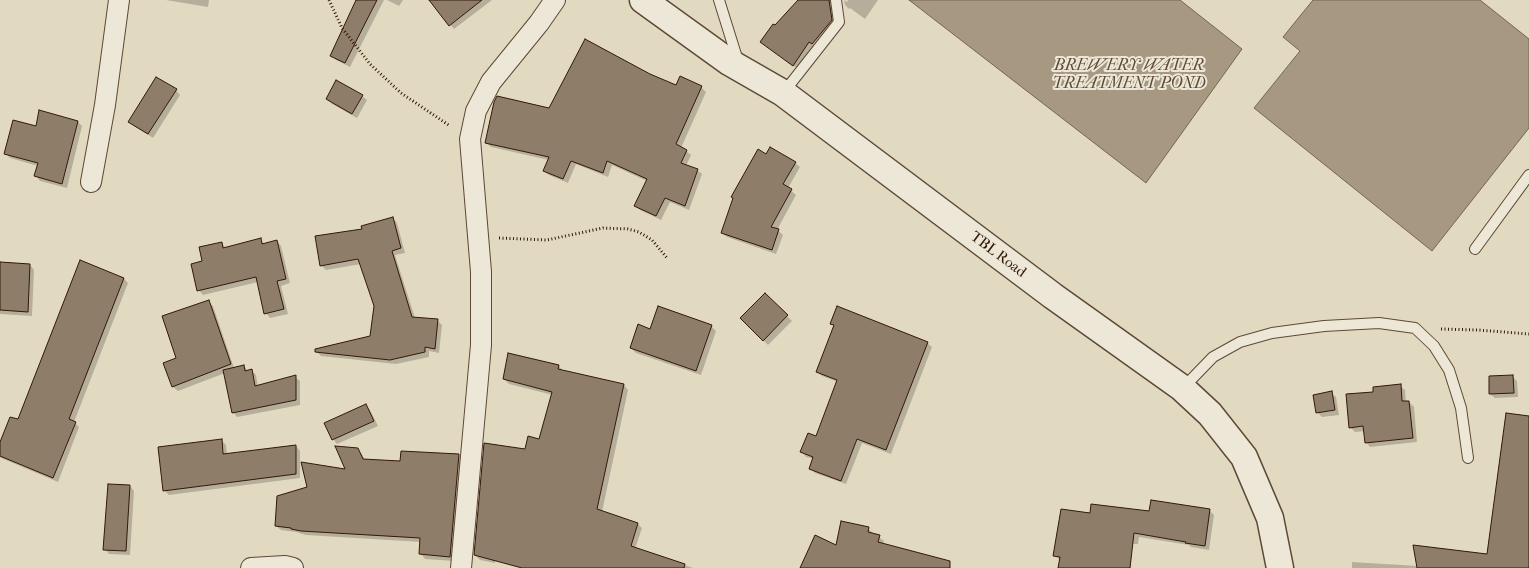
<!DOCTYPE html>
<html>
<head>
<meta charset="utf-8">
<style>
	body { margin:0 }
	canvas { display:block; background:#e2dac0 }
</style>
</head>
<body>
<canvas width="1529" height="568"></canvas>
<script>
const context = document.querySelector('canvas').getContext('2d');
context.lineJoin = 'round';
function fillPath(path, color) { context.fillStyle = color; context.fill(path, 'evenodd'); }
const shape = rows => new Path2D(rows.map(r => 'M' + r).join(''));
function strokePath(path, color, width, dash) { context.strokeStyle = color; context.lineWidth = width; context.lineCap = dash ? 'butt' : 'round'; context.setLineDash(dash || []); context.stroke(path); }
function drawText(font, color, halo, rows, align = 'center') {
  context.font = font + ' "IM FELL French Canon",serif'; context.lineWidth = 4; context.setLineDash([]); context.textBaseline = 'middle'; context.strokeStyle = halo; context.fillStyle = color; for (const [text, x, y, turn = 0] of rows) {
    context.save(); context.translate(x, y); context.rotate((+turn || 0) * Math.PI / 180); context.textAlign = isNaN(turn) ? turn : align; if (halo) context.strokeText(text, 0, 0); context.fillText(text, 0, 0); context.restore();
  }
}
const water = shape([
	[909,0,1180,0,1242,49,1146,183,909,0],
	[1313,0,1480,0,1529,39,1529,128,1432,251,1254,108,1300,51,1283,37,1313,0]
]);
const shadow = shape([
	[166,0,209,0,208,7],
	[358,0,384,0,350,67,336,60,331,55],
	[387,0,403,0,399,6],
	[430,0,492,0,454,29],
	[800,0,836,0,836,25,798,69,761,42],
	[844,0,847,2,848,0,878,0,865,19,850,8,849,9,845,5],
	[650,75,677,87,701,87,706,92,681,148,686,151,691,155,686,166,697,170,702,174,689,210,670,202,661,220,640,210,636,206,647,181,612,165,608,177,576,164,568,183,549,175,544,171,549,160,491,147,486,143,550,109],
	[176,90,180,95,153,138,134,126,130,121],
	[362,96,367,100,357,118,332,104,327,99],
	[78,122,82,126,67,188,40,181,36,176,38,166,10,158,6,154,36,127],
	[767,156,795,163,800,167,788,188,796,195,777,230,783,235,776,254,727,237,722,233],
	[393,218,397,223,405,253,395,255,415,318,438,321,442,325,439,353,429,351,429,357,396,364,321,356,316,351,371,337,375,306,361,264,326,270,321,265,363,230],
	[260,240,265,244,277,241,281,246,290,283,281,286,288,314,270,318,266,313,258,282,203,295,199,290,204,262,221,243,226,248],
	[0,263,30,265,34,270,32,316,0,314],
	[124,279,128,283,74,422,79,427,58,482,1,458,0,457,0,445],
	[765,294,792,321,768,345,742,318],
	[208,302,213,306,234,368,244,366,248,371,251,370,256,375,258,387,295,377,300,381,300,405,237,417,233,412,225,373,178,391,173,387,164,364,178,358],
	[658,308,712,327,716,331,701,375,636,353,631,348,651,330],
	[832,323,927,343,932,347,891,454,862,443,846,484,815,473,811,468,814,459,806,457,802,452,817,437,838,382,822,376,818,372,835,327],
	[559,366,563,371,624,385,628,390,602,512,638,524,642,528,635,549,693,568,523,568,515,489,495,563,480,560,475,555,526,451,540,441,553,395,509,384,504,379],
	[1512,376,1517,381,1518,397,1495,398,1490,394],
	[1400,386,1405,390,1406,402,1409,402,1414,407,1417,442,1370,447,1366,442,1365,431,1355,432,1350,427,1375,393],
	[1331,393,1336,397,1339,415,1322,417,1318,413,1314,396],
	[366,406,370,410,378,426,337,444,333,439],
	[222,441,226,445,227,455,296,446,300,451,300,478,169,495,164,490],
	[357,449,362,454,365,460,401,463,459,455,463,460,454,561,425,559,421,554,421,542,306,535,296,532,281,530,276,526,308,488,347,470],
	[130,486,134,491,130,555,109,554,105,549],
	[1529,506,1529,568,1352,568,1352,562,1418,566,1488,556],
	[1209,510,1214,515,1209,550,1191,547,1189,545,1139,537,1138,544,1132,544,1128,568,1059,568,1060,560,1054,555,1091,515],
	[868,529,884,541,883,545,923,568,802,568]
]);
const building = shape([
	[356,0,377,0,345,63,330,56,356,0],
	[429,0,482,0,449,26,429,0],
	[798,0,829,0,832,20,812,44,809,42,793,66,760,42,773,24,775,25,798,0],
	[585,39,650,74,676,85,680,76,702,86,676,144,687,150,681,163,698,169,685,206,665,198,656,216,634,206,647,179,607,161,603,173,571,161,563,179,543,171,549,157,485,143,494,102,497,96,549,108,585,39],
	[156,77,177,89,148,134,128,122,156,77],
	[336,80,363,95,352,114,326,99,336,80],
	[39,110,78,121,62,184,34,176,38,163,4,154,13,120,36,126,39,110],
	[770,147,796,162,783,184,792,189,771,227,779,229,772,250,721,233,733,198,731,197,758,149,766,154,770,147],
	[393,217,401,248,392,251,412,317,438,319,435,349,425,347,425,352,390,360,315,352,315,349,370,336,374,306,358,259,320,266,315,236,362,229,361,226,393,217],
	[261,238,262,244,277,240,286,279,277,281,284,309,264,314,256,277,197,291,191,264,202,261,199,247,222,242,223,248,261,238],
	[80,260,124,278,69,419,76,422,53,478,0,456,0,442,10,417,18,419,80,260],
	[0,262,30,264,28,312,0,310,0,262],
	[765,293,788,315,763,341,740,318,765,293],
	[209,300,231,364,172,387,163,363,176,358,162,316,209,300],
	[658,306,712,325,696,371,630,348,638,324,650,329,658,306],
	[837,306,928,342,886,450,857,439,841,481,809,469,813,457,800,452,808,433,816,436,837,380,816,372,834,325,830,324,837,306],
	[508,353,559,365,558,369,624,384,597,509,638,523,631,546,685,564,684,568,522,568,474,555,484,443,525,449,528,436,539,439,552,392,503,379,508,353],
	[244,365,245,371,252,369,255,386,296,375,296,400,232,413,223,370,244,365],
	[1513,375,1514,393,1489,394,1489,376,1513,375],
	[1401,384,1402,401,1409,401,1413,438,1365,443,1363,426,1349,428,1346,394,1373,392,1373,387,1401,384],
	[1332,391,1335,410,1316,413,1313,395,1332,391],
	[366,404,374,421,332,440,324,423,366,404],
	[1506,413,1529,416,1529,568,1417,568,1413,545,1487,554,1506,413],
	[222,439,223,454,296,445,296,474,163,491,158,447,222,439],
	[335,446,358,448,363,459,400,461,401,451,459,454,450,557,419,554,420,538,301,531,291,529,291,528,275,526,277,496,307,487,301,462,345,469,335,446],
	[108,484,130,485,126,551,103,550,108,484],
	[1151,500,1210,509,1205,546,1185,543,1186,542,1134,533,1130,568,1058,568,1060,557,1053,556,1061,509,1090,513,1091,504,1149,511,1151,500],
	[841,521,869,527,868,532,880,535,878,542,950,561,950,568,800,568,815,535,836,545,841,521]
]);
const path = shape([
	[329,0,342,28,370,64,401,93,450,126],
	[499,238,547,240,603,228,628,229,639,232,652,240,667,258],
	[1441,329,1478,330,1529,334]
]);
const service = shape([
	[719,0,738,61],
	[784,92,839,22,836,0],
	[1475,249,1529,175],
	[1183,388,1213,357,1240,342,1272,333,1324,326,1379,323,1415,328,1434,346,1449,370,1461,408,1468,458]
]);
const minor = shape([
	[91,182,105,105,119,0],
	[251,568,285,566,293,568],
	[461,568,481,345,481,272,470,139,476,111,491,82,539,23,555,0]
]);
const tertiary = shape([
	[643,0,729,62,783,93,1053,296,1182,388,1210,414,1244,457,1270,518,1280,568]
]);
const streetNames = [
	["TBL Road",998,255,37]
];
const waterNames = [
	["BREWERY WATER",1129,66],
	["TREATMENT POND",1129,84]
];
fillPath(water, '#a69881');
strokePath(water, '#786551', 1);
fillPath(shadow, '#0003');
fillPath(building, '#8e7d68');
strokePath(building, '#321808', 1);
strokePath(service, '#5e4836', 12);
strokePath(minor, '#5e4836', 22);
strokePath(tertiary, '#5e4836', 29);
strokePath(path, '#321808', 3, [1, 2.5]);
strokePath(service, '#ece7d6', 10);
strokePath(minor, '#ece7d6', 20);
strokePath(tertiary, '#ece7d6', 26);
drawText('15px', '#321808', '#ece7d6', streetNames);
drawText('italic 16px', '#604b38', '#ece7d6', waterNames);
</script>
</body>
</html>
